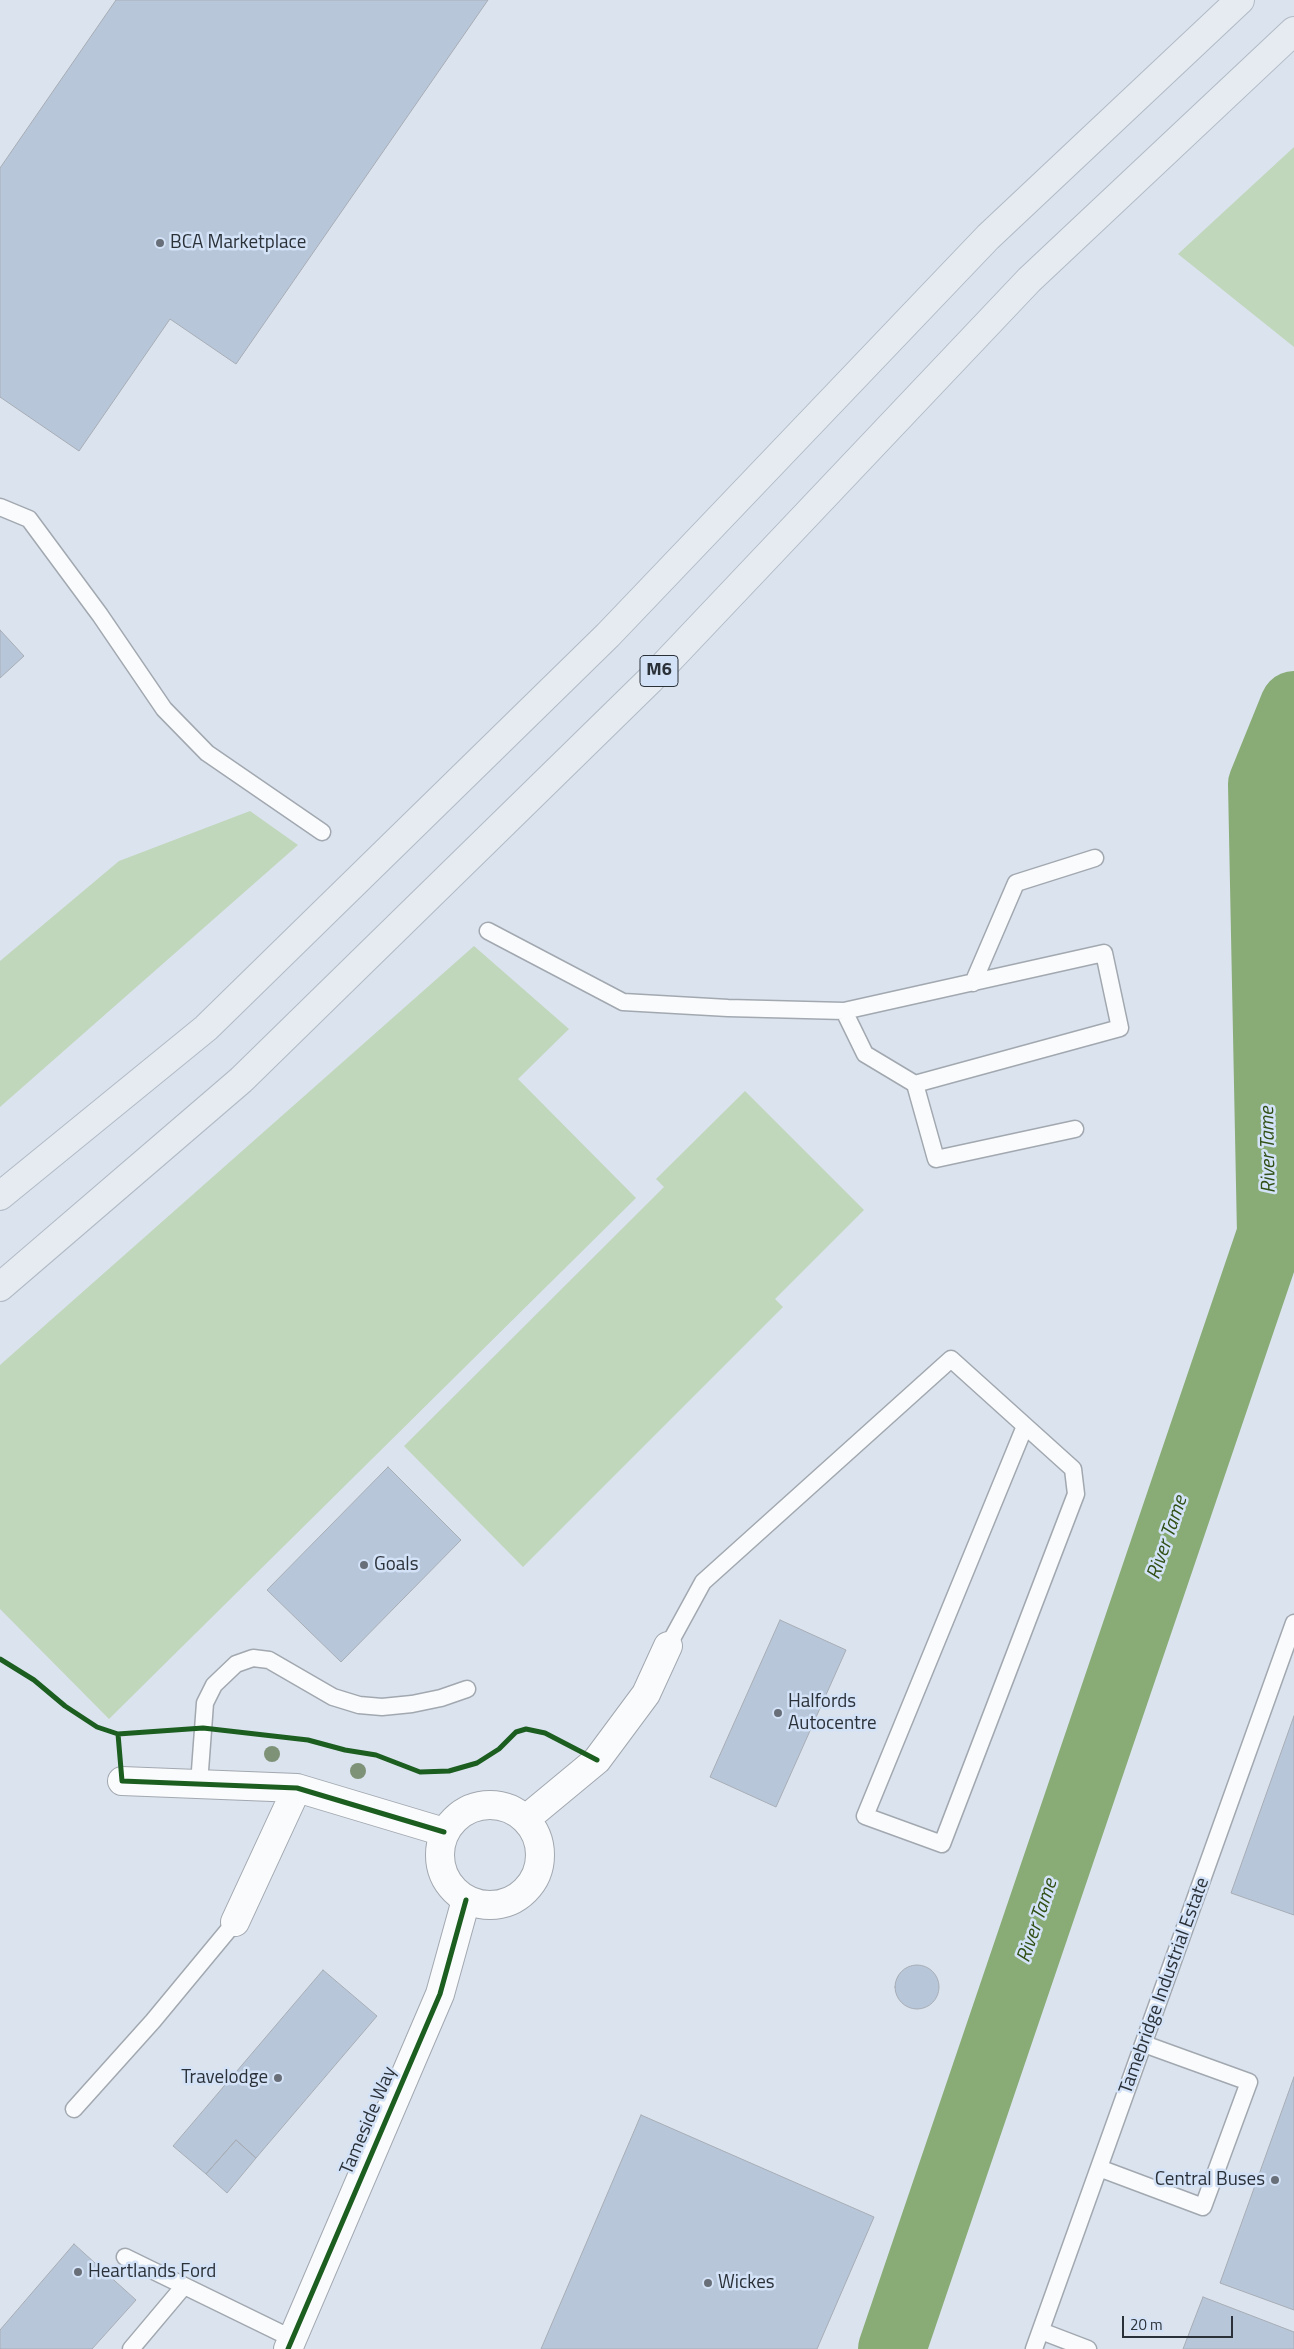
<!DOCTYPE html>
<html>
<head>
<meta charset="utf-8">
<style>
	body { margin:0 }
	#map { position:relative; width:1294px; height:2349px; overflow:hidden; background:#dbe3ee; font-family:"Titillium Web",sans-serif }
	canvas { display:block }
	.scale { position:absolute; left:1122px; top:2316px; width:111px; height:22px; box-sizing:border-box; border:2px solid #2b3139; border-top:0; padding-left:6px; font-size:15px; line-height:18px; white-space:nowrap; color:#2b3139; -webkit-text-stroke:4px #d3e2f6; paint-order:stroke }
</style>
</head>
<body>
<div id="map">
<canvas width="1294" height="2349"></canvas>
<div class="scale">20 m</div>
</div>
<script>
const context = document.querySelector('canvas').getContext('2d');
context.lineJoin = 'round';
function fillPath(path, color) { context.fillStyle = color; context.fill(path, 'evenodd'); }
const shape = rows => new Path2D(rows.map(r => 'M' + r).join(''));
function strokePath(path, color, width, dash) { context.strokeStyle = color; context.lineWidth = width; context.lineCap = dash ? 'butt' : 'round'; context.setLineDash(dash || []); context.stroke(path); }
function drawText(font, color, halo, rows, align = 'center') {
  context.font = font + ' "Titillium Web",sans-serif'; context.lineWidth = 5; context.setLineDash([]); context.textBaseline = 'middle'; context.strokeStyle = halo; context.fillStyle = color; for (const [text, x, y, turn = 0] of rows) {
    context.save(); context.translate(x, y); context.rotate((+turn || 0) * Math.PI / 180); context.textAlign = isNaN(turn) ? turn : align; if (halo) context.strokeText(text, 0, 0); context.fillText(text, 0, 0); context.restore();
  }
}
const green = shape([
	[1294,147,1294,347,1178,254],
	[250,811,298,845,0,1107,0,961,119,861],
	[474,946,569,1029,518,1079,636,1198,109,1719,0,1609,0,1365],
	[745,1091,864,1210,775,1299,783,1307,523,1567,404,1446,664,1187,656,1179]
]);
const river = shape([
	[892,2349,1271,1234,1262,784,1294,705]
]);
const building = shape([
	[116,0,488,0,236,364,170,319,79,451,0,397,0,168,116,0],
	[0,630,24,656,0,678,0,630],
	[388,1467,461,1540,341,1662,267,1590,388,1467],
	[780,1620,846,1650,776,1807,710,1777,780,1620],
	[1294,1716,1294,1915,1231,1893,1294,1716],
	'895 1987a22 22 0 1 1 44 0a22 22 0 1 1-44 0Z',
	[323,1970,377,2016,256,2158,236,2140,206,2174,173,2146,323,1970],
	[1294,2077,1294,2310,1220,2283,1294,2077],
	[641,2115,874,2217,817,2349,541,2349,641,2115],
	[236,2140,256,2158,227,2193,206,2174,236,2140],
	[74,2244,136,2300,92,2349,0,2349,0,2330,74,2244],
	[1203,2297,1294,2332,1294,2349,1183,2349,1203,2297]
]);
const lane = shape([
	[0,507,29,519,100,615,164,709,207,753,322,832],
	[488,931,623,1002,728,1008,844,1011,1104,953,1120,1028,915,1084,865,1054,844,1011],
	[973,983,1016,883,1095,858],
	[915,1084,936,1159,1075,1129],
	[668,1646,703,1582,951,1359,1073,1469,1076,1494,942,1844,865,1816,1025,1426],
	[199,1784,205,1703,214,1685,236,1664,253,1658,269,1660,333,1697,359,1705,382,1707,412,1704,441,1698,467,1689],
	[74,2109,153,2021,235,1922],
	[1099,2168,1203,2207,1249,2082,1144,2044],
	[125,2257,293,2339],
	[1041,2331,1088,2349],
	[131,2349,184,2286],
	[1034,2349,1294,1623]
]);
const street = shape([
	[122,1781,297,1788,444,1832],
	'440 1855a50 50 0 1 1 100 0a50 50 0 1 1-100 0Z',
	[527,1818,597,1760,646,1694,668,1646],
	[235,1922,297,1788],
	[288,2349,440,1994,466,1900]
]);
const highway = shape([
	[0,1196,206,1028,608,635,988,237,1240,0],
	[0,1287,241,1080,650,680,1029,280,1294,31]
]);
const cycleway = shape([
	[0,1659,34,1680,65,1706,97,1727,118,1734,122,1781,297,1788,444,1832],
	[118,1734,203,1728,308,1740,345,1750,376,1755,420,1772,449,1771,477,1763,499,1749,516,1732,526,1729,545,1733,597,1760],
	[288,2349,440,1994,466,1900]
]);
const trees = [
	[272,1754],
	[358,1771]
];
const markers = [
	[160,243,5,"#696f78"],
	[364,1565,5,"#696f78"],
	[778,1713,5,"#696f78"],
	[278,2078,5,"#696f78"],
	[1275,2180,5,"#696f78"],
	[78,2272,5,"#696f78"],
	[708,2283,5,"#696f78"]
];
const shields = [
	[659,671,38]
];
const shieldNames = [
	["M6",659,671]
];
const poiNames = [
	["BCA Marketplace",170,243],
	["Goals",374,1565],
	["Halfords",788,1702],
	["Autocentre",788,1724],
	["Travelodge",268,2078,"right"],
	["Central Buses",1265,2180,"right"],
	["Heartlands Ford",88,2272],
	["Wickes",718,2283]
];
const streetNames = [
	["Tamebridge Industrial Estate",1165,1986,-70],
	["Tameside Way",369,2121,-67]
];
const waterNames = [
	["River Tame",1269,1150,-91],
	["River Tame",1168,1538,-71],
	["River Tame",1038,1921,-71]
];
fillPath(green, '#c0d7bc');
strokePath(river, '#89ac76', 68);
fillPath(building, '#b8c6da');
strokePath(building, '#a7adb5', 1);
strokePath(lane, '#a2a8b0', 19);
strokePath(street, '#a2a8b0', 30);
strokePath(highway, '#b1bac5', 30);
strokePath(lane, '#fafbfc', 16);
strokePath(street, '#fafbfc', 28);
strokePath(highway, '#e5ebf1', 28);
strokePath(cycleway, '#1b5e20', 5);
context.fillStyle = '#7e9277';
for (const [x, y] of trees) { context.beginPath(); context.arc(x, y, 8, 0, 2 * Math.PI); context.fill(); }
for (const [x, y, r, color] of markers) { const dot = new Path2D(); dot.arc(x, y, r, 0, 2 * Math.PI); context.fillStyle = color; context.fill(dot); strokePath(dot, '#d3e2f6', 2); }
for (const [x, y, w] of shields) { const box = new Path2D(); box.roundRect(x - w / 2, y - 15.5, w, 31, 4); context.fillStyle = '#d3e2f6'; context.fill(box); strokePath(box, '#2b3139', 1); }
drawText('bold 18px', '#2b3139', null, shieldNames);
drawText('19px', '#2b3139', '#d3e2f6', poiNames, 'left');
drawText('19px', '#2b3139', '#d3e2f6', streetNames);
drawText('italic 20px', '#305015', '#d3e2f6', waterNames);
</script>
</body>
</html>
